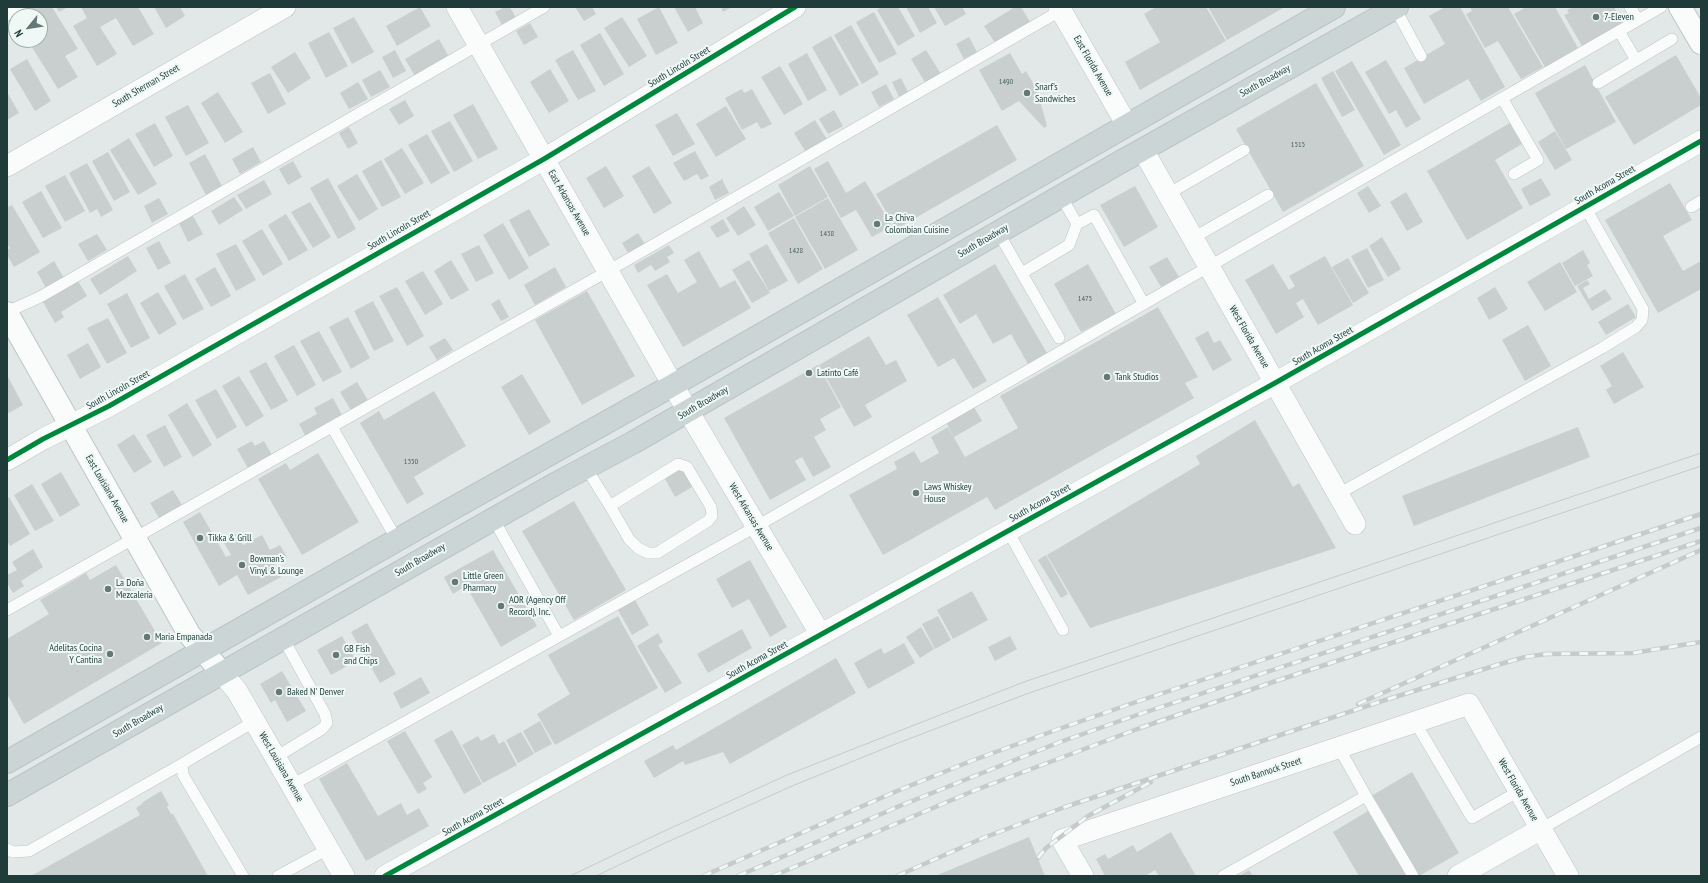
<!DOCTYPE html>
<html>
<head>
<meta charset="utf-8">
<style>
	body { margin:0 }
	#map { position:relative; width:1708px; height:883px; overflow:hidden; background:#e1e8e7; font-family:"PT Sans Narrow",sans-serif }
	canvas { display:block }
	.frame { position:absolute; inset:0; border:8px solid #1f3c3b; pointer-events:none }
	.north { position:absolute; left:8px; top:8px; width:40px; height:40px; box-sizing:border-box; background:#eff8f5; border:1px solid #9cadab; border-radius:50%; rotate:240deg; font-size:11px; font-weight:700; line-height:16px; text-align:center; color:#1f3c3b }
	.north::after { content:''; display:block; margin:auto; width:14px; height:18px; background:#637877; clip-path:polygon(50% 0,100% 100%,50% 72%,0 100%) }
</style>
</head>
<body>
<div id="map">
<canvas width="1708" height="883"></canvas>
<div class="frame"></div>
<div class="north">N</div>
</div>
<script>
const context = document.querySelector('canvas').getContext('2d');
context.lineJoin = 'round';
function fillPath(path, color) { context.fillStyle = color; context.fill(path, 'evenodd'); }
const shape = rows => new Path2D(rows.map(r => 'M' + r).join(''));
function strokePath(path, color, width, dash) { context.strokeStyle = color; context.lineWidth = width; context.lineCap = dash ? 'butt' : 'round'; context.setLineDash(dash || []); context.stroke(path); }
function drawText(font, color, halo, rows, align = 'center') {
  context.font = font + ' "PT Sans Narrow",sans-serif'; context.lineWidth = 4; context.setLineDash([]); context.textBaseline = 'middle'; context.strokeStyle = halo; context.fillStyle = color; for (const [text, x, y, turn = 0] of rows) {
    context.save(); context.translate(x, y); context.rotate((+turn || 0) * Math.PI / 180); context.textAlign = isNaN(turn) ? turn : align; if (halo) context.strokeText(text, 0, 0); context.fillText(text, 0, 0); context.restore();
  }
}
const building = shape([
	[30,7,52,7,78,49,65,56,78,77,58,89,30,44,36,40,40,40,40,38,48,33,40,22,40,16,16,16,16,23,12,17],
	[56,7,68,7,59,12],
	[81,7,138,7,154,34,133,46,116,18,100,27,117,54,97,66,73,26,87,18],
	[154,7,180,7,185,16,166,28],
	[420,7,431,26,397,46,386,26],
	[505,7,510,7,516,18,502,25,495,12],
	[575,7,592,7,596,14,584,21],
	[659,7,678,43,656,55,637,19],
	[674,7,695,7,703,23,688,32],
	[721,7,732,7,723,12],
	[882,7,898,7,915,36,898,46,877,10],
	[906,7,928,7,937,23,920,33],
	[934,7,962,7,966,14,945,26],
	[1015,7,1021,7,1032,25,997,46,984,26],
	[1156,7,1206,7,1226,41,1140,90,1125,62,1160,42,1144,14],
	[1208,7,1285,7,1227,40],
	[1445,7,1460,7,1505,87,1481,101,1468,79,1424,104,1404,68,1445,44,1429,16],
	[1470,7,1508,7,1543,67,1521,79,1498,41,1485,48,1466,14,1472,11],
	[1526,7,1555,7,1578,48,1545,67,1514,14],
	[1573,7,1614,7,1623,23,1582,46,1564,15,1569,13,1567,10],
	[874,12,897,54,879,63,856,22],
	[354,17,374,52,352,64,333,28],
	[622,17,647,56,629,67,604,28],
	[530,23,538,37,524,45,516,31],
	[851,25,879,74,862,84,834,35],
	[329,32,348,66,326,78,308,43],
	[600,33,624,74,604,86,580,45],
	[831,36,859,85,840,96,812,47],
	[969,37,977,52,964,59,956,44],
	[439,39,449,57,415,76,405,59],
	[395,50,406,71,393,78,382,57],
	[573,50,596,91,578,100,555,60],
	[926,50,941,74,926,84,911,59],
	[295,52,311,78,288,93,271,67],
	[807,53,827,90,808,101,788,64],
	[1010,53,1022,74,1026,71,1037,90,1047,126,1044,128,1019,101,1002,111,979,70],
	[1676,55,1701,98,1701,105,1634,145,1605,97],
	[27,59,51,101,35,111,10,69],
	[1386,60,1421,119,1406,128,1396,110,1389,114,1365,72],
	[1352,61,1401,145,1384,155,1335,71],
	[1585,65,1616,122,1566,149,1535,93],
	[780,66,803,104,784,115,761,77],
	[550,69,569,101,549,113,530,82],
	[380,70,390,87,371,97,362,80],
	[1333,71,1355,110,1342,117,1321,78],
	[270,73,286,104,268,114,251,83],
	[901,78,909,94,900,99,892,82],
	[358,82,368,99,349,109,340,93],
	[1316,83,1364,166,1283,212,1236,129],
	[886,84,894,99,879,107,871,92],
	[742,89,744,93,752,89,772,124,761,129,757,122,742,130,725,98],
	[7,92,19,113,7,120],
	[218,92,243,132,225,143,201,103],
	[405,100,414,116,399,125,389,109],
	[473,104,498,149,478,159,453,115],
	[188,105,209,143,186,156,165,117],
	[726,106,746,139,716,157,696,124],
	[834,110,843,126,828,134,819,119],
	[677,113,695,144,673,156,655,125],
	[815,120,828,141,807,154,794,133],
	[450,121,473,161,454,172,431,131],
	[155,123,173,156,154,167,135,134],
	[1510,123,1522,144,1495,160,1523,208,1467,240,1427,171],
	[997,125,1017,160,896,229,876,194],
	[349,127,358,143,348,149,339,133],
	[1555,131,1572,160,1555,170,1538,142],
	[427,134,450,173,431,184,408,145],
	[129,138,157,184,138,195,110,150],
	[253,147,261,162,240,174,232,159],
	[402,148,424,183,405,194,384,159],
	[695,151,709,176,701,180,697,174,684,181,673,163],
	[108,152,130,192,114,201,92,161],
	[205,154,222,186,206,195,189,163],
	[381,160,401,197,382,207,362,171],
	[293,161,302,177,288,185,279,169],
	[828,161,846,193,865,181,892,226,872,237,856,210,841,218,814,169],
	[87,163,113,210,101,217,97,209,90,213,69,173],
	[606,166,624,196,604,208,586,178],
	[649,166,672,203,654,214,632,176],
	[810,166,828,197,795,216,778,185],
	[357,174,378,209,359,221,337,186],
	[65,175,85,211,65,222,45,186],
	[328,178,356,229,338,239,310,188],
	[1541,178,1551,195,1530,206,1521,189],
	[722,179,729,193,715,200,709,187],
	[264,180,272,194,246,209,237,195],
	[1670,183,1692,220,1663,236,1683,271,1701,261,1701,289,1658,313,1605,220],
	[1135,186,1158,227,1124,247,1100,205],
	[1368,186,1381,206,1369,213,1357,193],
	[41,191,62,228,43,238,22,202],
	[779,192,794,216,768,231,754,207],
	[1406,192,1423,222,1407,231,1390,202],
	[234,197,243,210,219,225,211,211],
	[159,198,168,214,152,223,144,206],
	[828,198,858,250,825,269,795,217],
	[310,202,331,237,313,248,291,212],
	[12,205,40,252,14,267,7,255,7,250,10,248,7,244,7,208],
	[744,206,756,225,738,236,726,218],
	[529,209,550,245,529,257,509,220],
	[286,214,308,250,289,261,268,225],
	[193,216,203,234,188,242,179,223],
	[794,218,823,269,798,284,768,233],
	[723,219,730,231,717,238,710,227],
	[503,223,529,268,509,280,483,235],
	[262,229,283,264,263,276,242,241],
	[638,233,646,246,630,256,622,243],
	[97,234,107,250,88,261,78,244],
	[1382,237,1401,269,1388,277,1369,246],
	[159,241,171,263,158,270,146,248],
	[236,244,256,280,236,291,216,254],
	[767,244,788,281,769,291,749,254],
	[479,245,494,273,476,282,461,254],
	[669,245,674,253,667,257,670,262,655,271,651,265,638,273,634,265],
	[1367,248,1384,280,1368,288,1351,256],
	[1583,250,1590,263,1587,265,1593,276,1575,286,1562,263],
	[699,251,720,288,735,280,751,308,683,347,647,285,667,274,678,293,697,282,684,260],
	[128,256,137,271,100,295,90,279],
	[1325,256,1353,305,1318,325,1303,299,1296,303,1304,317,1276,334,1245,280,1273,264,1289,290,1295,286,1289,276],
	[1167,257,1179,277,1161,287,1149,267],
	[1348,258,1369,293,1353,303,1332,267],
	[451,260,469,290,451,300,434,271],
	[749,260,770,293,752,303,732,270],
	[54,261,64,278,46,288,37,272],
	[1560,262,1577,292,1545,311,1527,282],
	[995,264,1047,353,1028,364,1011,334,993,344,976,314,960,324,943,295],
	[1088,264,1116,314,1081,332,1054,284],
	[215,267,231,296,211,307,195,279],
	[555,267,566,287,535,305,524,285],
	[423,271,443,304,425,315,405,281],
	[185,274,204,309,183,320,164,286],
	[1587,280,1590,284,1583,288,1589,299,1605,289,1612,299,1592,311,1577,286],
	[78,281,87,296,61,312,64,317,55,323,43,302],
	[397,287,424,336,407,346,379,296],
	[1495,287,1508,309,1489,320,1477,298],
	[587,291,635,376,582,405,535,320],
	[158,292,177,324,159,335,140,303],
	[127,293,150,338,131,348,107,304],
	[938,297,987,381,973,389,954,358,938,367,907,315],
	[499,299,509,317,501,321,491,304],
	[373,301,394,341,374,351,354,311],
	[1628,304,1636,317,1606,335,1598,322],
	[1158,307,1198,377,1185,383,1194,398,995,510,987,497,883,555,849,495,897,469,894,462,914,451,921,463,939,453,931,437,948,427,965,457,1018,428,1000,396],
	[348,317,370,358,351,369,329,327],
	[108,318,127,353,107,364,87,328],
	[1528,325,1551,366,1525,381,1502,340],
	[319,331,342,372,323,382,300,341],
	[1208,331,1214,343,1220,340,1232,360,1213,371,1195,338],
	[869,336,886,365,896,360,907,381,865,405,872,417,854,427,819,365],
	[445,338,453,350,437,360,429,347],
	[88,343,101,367,80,379,67,355],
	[294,345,316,385,297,396,274,356],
	[1623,352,1644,387,1614,404,1606,390,1612,386,1600,366],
	[266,362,288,401,271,410,249,371],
	[818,365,841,407,820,419,826,430,814,437,831,467,813,477,802,457,795,461,806,480,770,500,724,418],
	[522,374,551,422,529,435,501,387],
	[7,375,23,405,7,414],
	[239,376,264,416,246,427,222,386],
	[357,382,369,402,352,412,340,392],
	[216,389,237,427,217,439,195,400],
	[434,391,466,446,414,477,424,494,407,504,360,423,379,411,384,420],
	[333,398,344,419,307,439,299,424,317,414,314,408],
	[187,403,212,445,193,457,168,415],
	[974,407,982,421,954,437,946,422],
	[1255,420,1293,487,1299,483,1336,548,1090,628,1047,555,1200,464,1196,456],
	[165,425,182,457,164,467,146,435],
	[1578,427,1590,457,1414,526,1402,496],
	[134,434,152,462,134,473,117,445],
	[252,441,255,446,264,441,272,455,248,468,237,449],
	[318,453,359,522,302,555,258,479,286,463,290,470],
	[681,467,692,487,675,497,664,477],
	[61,472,80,505,60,517,41,484],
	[32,484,54,521,35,531,14,495],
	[173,490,185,510,162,523,150,503],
	[9,497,30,534,10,546,7,541,7,499],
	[574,501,626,590,574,620,522,531],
	[200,512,226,557,231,555,223,541,236,534,243,545,262,535,270,550,280,545,287,557,274,565,281,577,248,595,237,575,219,586,183,522],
	[33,549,43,567,21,581,24,586,13,593,7,583,7,575,17,570,12,562],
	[493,550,537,626,501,647,466,586,453,594,444,577],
	[1046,555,1068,594,1061,598,1038,560],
	[750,560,787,627,770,637,749,599,732,608,716,579],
	[116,565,162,643,24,724,7,694,7,639,49,614,40,600,86,573,90,580],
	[972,591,988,620,953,639,937,610],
	[635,600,649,625,632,635,618,610],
	[618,616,658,688,555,745,537,714,570,694,548,655],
	[938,616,951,640,935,649,922,624],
	[367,623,396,674,380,683,351,632],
	[921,627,934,649,920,658,906,637],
	[742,629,752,648,708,673,697,654],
	[658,633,663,642,658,645,682,683,665,693,637,646],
	[342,636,356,661,331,675,317,650],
	[1010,636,1017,649,995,661,988,647],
	[904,643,915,663,868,689,854,663,881,648,884,654],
	[836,658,856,693,730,764,723,752,685,765,683,761,654,778,644,761,673,745,676,750],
	[282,671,306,711,287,722,275,700,271,703,260,684],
	[421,677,430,693,401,709,393,693],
	[540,721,552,744,535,753,523,731],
	[452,730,482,784,464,794,434,740],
	[405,731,432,777,423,783,427,789,418,794,387,741],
	[521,732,534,754,518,763,506,740],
	[494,734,499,744,504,741,517,765,483,783,462,745,478,736,481,741],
	[347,763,378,816,401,803,407,815,419,808,429,826,366,861,319,779],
	[1412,772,1459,853,1419,876,1417,876,1371,796],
	[161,791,169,805,167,807,171,814,173,814,208,876,31,876,140,815,136,808,143,803,143,802],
	[1368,811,1406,875,1403,876,1359,876,1333,832],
	[1171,832,1196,876,1159,876,1155,870,1145,876,1105,876,1096,859,1105,854,1108,859,1133,845,1137,852],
	[1029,837,1045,876,935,876],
	[1249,870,1253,876,1239,876]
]);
const lane = shape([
	[1630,7,1638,20],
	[1395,8,1421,56],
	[7,15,21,7],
	[1619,31,1636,60],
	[1598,83,1672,39],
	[1502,98,1538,160,1514,174],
	[1168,194,1244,150],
	[1691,207,1701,201],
	[1077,224,1094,215,1144,304],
	[998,232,1059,338],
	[1193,238,1268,195],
	[1022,273,1069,245,1077,224,1061,196],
	[7,312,40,297,544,7],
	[332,427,397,540],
	[586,467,598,487,610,506,629,539,638,548,648,553,657,553,708,521,712,516,711,507,687,467,678,464,610,506],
	[1338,494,1602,348,1636,327,1642,320,1643,309,1585,207],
	[493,518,559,636],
	[1008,531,1063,630],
	[7,610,608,271,1065,8],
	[1415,722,1472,818,1519,791],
	[276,757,322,729,327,723,325,714,283,638],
	[292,785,757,526,1661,7],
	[1366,796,1413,876],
	[1541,829,1701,737],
	[7,849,13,852,29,851,182,764],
	[243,876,183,775,182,764,255,721],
	[278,876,328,849],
	[1223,876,1366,796,1339,748]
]);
const street = shape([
	[457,7,681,399,821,635],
	[1059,7,1127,125],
	[1143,150,1355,524],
	[7,166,285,7],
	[7,460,43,439,109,406,544,159,795,7],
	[222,673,237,691,344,876],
	[385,876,1275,383,1701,141],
	[1083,876,1062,840,1469,704,1568,876],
	[1458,876,1541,829]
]);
const secondary = shape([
	[1680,7,1701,43],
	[7,313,189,634,222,673]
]);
const primary = shape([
	[7,762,448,511,673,385,1334,7],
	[7,795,557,483,634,442,1117,164,1397,7]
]);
const tram = shape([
	[570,876,660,833,787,775,1024,682,1701,453],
	[596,876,665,843,792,786,893,745,1029,693,1701,466]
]);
const rail = shape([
	[1358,704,1701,550],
	[1038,858,1046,848,1088,816,1151,782],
	[703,876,897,791,971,761,1056,730,1133,703,1701,514],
	[738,876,902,805,1060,742,1137,715,1701,528],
	[773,876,973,791,1140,728,1273,682,1701,541],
	[897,876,983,838,1065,807,1379,702,1497,665,1525,657,1546,654,1633,653,1701,642]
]);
const cycleway = shape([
	[7,460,43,439,109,406,544,159,795,7],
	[385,876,1275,383,1701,141]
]);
const markers = [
	[1596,17,4,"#637877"],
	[1027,93,4,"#637877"],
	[877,224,4,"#637877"],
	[809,373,4,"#637877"],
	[1107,377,4,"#637877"],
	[916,493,4,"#637877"],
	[200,538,4,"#637877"],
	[242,565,4,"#637877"],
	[455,582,4,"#637877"],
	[108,589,4,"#637877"],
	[501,606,4,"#637877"],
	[147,637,4,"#637877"],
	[110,654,4,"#637877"],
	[336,655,4,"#637877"],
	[279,692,4,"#637877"]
];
const numberNames = [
	["1490",1006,82],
	["1515",1298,145],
	["1438",827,234],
	["1428",796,251],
	["1475",1085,299],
	["1350",411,462]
];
const poiNames = [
	["7-Eleven",1604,17],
	["Snarf's",1035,87],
	["Sandwiches",1035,99],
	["La Chiva",885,218],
	["Colombian Cuisine",885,230],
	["Latinto Café",817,373],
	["Tank Studios",1115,377],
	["Laws Whiskey",924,487],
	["House",924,499],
	["Tikka & Grill",208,538],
	["Bowman’s",250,559],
	["Vinyl & Lounge",250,571],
	["Little Green",463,576],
	["Pharmacy",463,588],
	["La Doña",116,583],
	["Mezcaleria",116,595],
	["AOR (Agency Off",509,600],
	["Record), Inc.",509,612],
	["Maria Empanada",155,637],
	["Adelitas Cocina",102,648,"right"],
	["Y Cantina",102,660,"right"],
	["GB Fish",344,649],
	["and Chips",344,661],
	["Baked N' Denver",287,692]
];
const streetNames = [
	["East Florida Avenue",1093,66,60],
	["South Lincoln Street",679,67,-31],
	["South Broadway",1265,81,-29],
	["South Sherman Street",146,86,-30],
	["South Acoma Street",1605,185,-30],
	["East Arkansas Avenue",569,203,60],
	["South Lincoln Street",399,230,-30],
	["South Broadway",983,241,-30],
	["West Florida Avenue",1249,337,60],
	["South Acoma Street",1323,346,-30],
	["South Lincoln Street",118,390,-29],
	["South Broadway",703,403,-30],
	["East Louisiana Avenue",107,489,60],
	["South Acoma Street",1040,503,-29],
	["West Arkansas Avenue",751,517,59],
	["South Broadway",420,560,-30],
	["South Acoma Street",757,660,-29],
	["South Broadway",138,721,-30],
	["West Louisiana Avenue",281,767,60],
	["South Bannock Street",1266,772,-18],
	["West Florida Avenue",1518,790,60],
	["South Acoma Street",473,817,-29]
];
fillPath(building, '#c9cfce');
strokePath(lane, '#bec5c4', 12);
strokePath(street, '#bec5c4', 22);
strokePath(secondary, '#bec6c5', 24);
strokePath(primary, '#bbc5c4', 24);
strokePath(lane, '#fafcfb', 11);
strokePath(street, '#fafcfb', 21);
strokePath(secondary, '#fafcfb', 22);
strokePath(primary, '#ccd5d5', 22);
strokePath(tram, '#c6caca', 1);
strokePath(rail, '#c6caca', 4.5);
strokePath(rail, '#eff8f5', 3, [9]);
strokePath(cycleway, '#00873e', 5);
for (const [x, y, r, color] of markers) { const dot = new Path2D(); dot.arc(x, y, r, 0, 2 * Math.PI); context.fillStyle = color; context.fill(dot); strokePath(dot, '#eff8f5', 1.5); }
drawText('8px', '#4a6260', null, numberNames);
drawText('10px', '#1f3c3b', '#eff8f5', poiNames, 'left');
drawText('10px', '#1f3c3b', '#eff8f5', streetNames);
</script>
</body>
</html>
